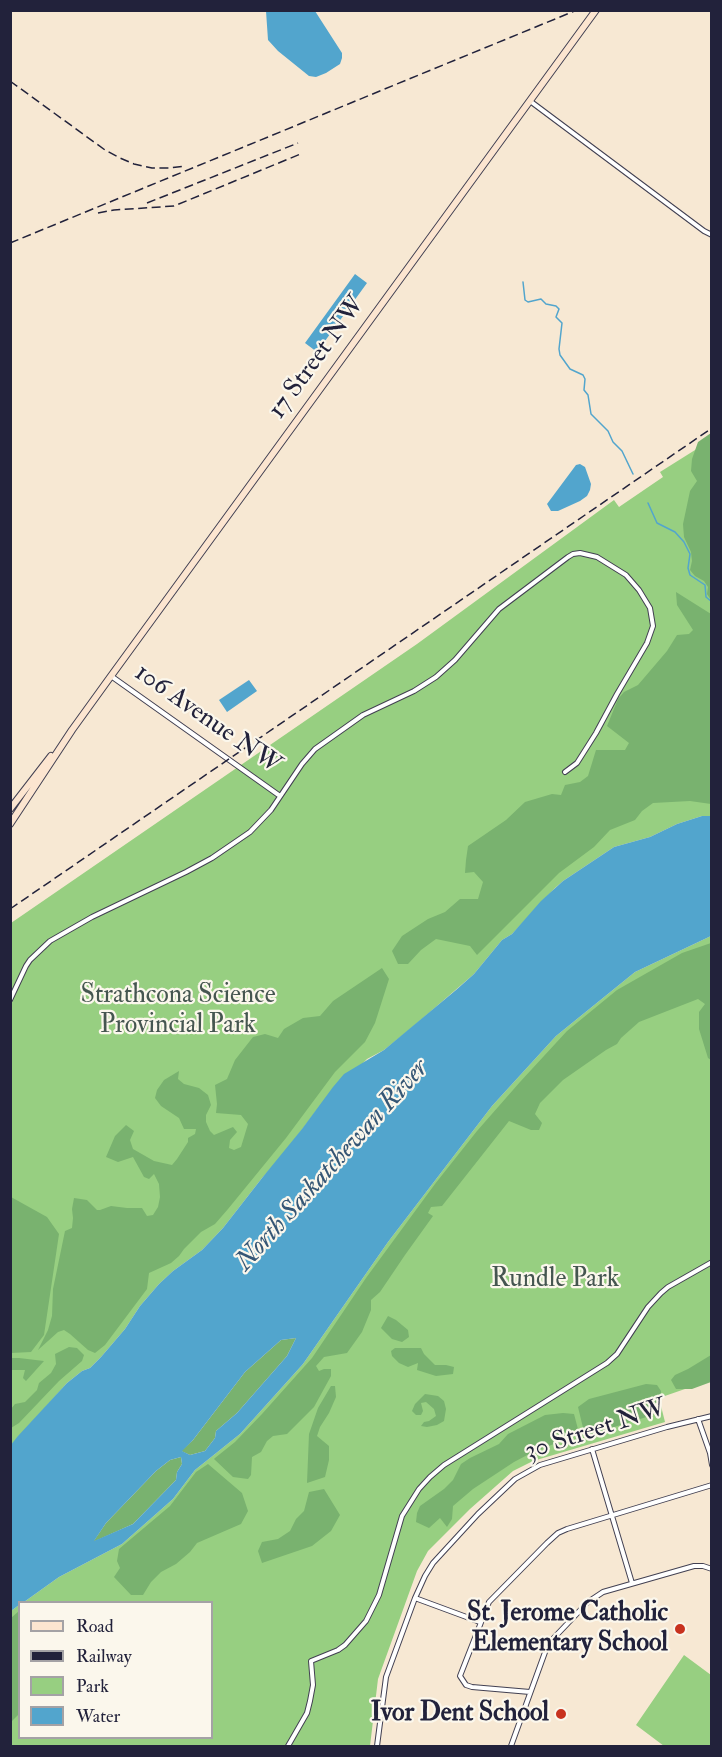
<!DOCTYPE html>
<html>
<head>
<meta charset="utf-8">
<style>
	body { margin:0 }
	#map { position:relative; width:722px; height:1757px; overflow:hidden; background:#f7e8d3; font-family:"IM FELL Double Pica",serif }
	canvas { display:block }
	.frame { position:absolute; inset:0; border:12px solid #22223b; pointer-events:none }
	.legend { position:absolute; left:18px; top:1601px; width:195px; height:138px; box-sizing:border-box; background:#fbf7ec; border:2px solid #a4a2a5; margin:0; padding:8px 10px; list-style:none; font-size:18px; color:#22223b }
	.legend li { display:flex; align-items:center; gap:12px; height:30px }
	.legend b { width:30px; border:2px solid #a4a2a5 }
</style>
</head>
<body>
<div id="map">
<canvas width="722" height="1757"></canvas>
<div class="frame"></div>
<ul class="legend">
<li><b style="height:8px;background:#fce5d0"></b>Road</li>
<li><b style="height:8px;background:#22223b"></b>Railway</li>
<li><b style="height:16px;background:#97cf81"></b>Park</li>
<li><b style="height:16px;background:#52a5cd"></b>Water</li>
</ul>
</div>
<script>
const context = document.querySelector('canvas').getContext('2d');
context.lineJoin = 'round';
function fillPath(path, color) { context.fillStyle = color; context.fill(path, 'evenodd'); }
const shape = rows => new Path2D(rows.map(r => 'M' + r).join(''));
function strokePath(path, color, width, dash) { context.strokeStyle = color; context.lineWidth = width; context.lineCap = dash ? 'butt' : 'round'; context.setLineDash(dash || []); context.stroke(path); }
function drawText(font, color, halo, rows, align = 'center') {
  context.font = font + ' "IM FELL Double Pica",serif'; context.lineWidth = 4.5; context.setLineDash([]); context.textBaseline = 'middle'; context.strokeStyle = halo; context.fillStyle = color; for (const [text, x, y, turn = 0] of rows) {
    context.save(); context.translate(x, y); context.rotate((+turn || 0) * Math.PI / 180); context.textAlign = isNaN(turn) ? turn : align; if (halo) context.strokeText(text, 0, 0); context.fillText(text, 0, 0); context.restore();
  }
}
const green = shape([
	[711,440,711,816,702,816,677,824,650,837,614,847,563,881,555,888,512,934,502,940,474,974,409,1030,384,1050,367,1059,316,1111,283,1155,262,1178,223,1228,202,1250,173,1271,159,1284,140,1306,125,1329,101,1357,90,1368,82,1371,67,1383,11,1446,11,923,417,644,614,500,619,507,663,477,660,472],
	[711,936,711,1380,659,1398,665,1422,533,1461,513,1471,470,1509,428,1551,417,1571,378,1679,370,1746,11,1746,11,1611,19,1605,20,1738,212,1738,212,1602,24,1602,59,1577,122,1544,173,1499,195,1470,240,1434,303,1364,388,1242,492,1106,556,1036,635,972],
	[684,1655,711,1675,711,1746,664,1746,636,1725]
]);
const forest = shape([
	[711,433,711,600,707,594,708,587,704,581,695,576,690,570,692,561,691,552,684,537,683,524,690,491,697,481,691,471,692,459,698,442],
	[676,592,711,614,711,804,690,801,653,803,642,811,635,820,610,830,594,847,559,873,477,955,470,946,436,939,421,950,408,964,398,964,392,951,402,936,428,919,445,912,460,899,478,899,483,882,474,872,465,873,466,860,468,846,506,820,525,802,552,794,561,795,565,785,580,782,588,776,596,750,625,750,629,743,607,726,618,699,624,692,638,685,667,651,677,635,689,634,693,630,677,605],
	[711,943,711,1060,708,1058,699,1029,699,1012,705,1004,698,999,639,1022,621,1038,617,1044,606,1050,563,1080,540,1103,535,1114,542,1123,539,1130,531,1130,509,1121,442,1206,431,1207,428,1213,433,1216,405,1255,380,1292,371,1300,371,1310,362,1332,347,1353,324,1357,316,1366,319,1371,324,1369,331,1369,331,1376,314,1407,287,1434,273,1436,267,1441,261,1452,252,1457,251,1475,248,1479,233,1477,214,1459,215,1458,235,1442,262,1414,312,1358,366,1278,435,1184,477,1131,520,1082,567,1031,617,990,682,953],
	[382,968,389,979,375,1023,365,1042,335,1072,286,1138,228,1209,215,1224,201,1232,184,1249,179,1256,171,1263,149,1273,147,1289,105,1345,95,1353,88,1350,70,1334,64,1330,58,1332,38,1350,48,1330,52,1316,53,1289,65,1231,72,1228,73,1218,72,1209,74,1198,87,1200,97,1210,100,1210,111,1206,127,1208,142,1208,147,1216,153,1215,158,1207,160,1197,159,1184,154,1174,149,1179,144,1177,133,1157,118,1162,106,1157,115,1136,126,1125,134,1131,130,1140,133,1149,154,1161,172,1165,177,1159,188,1142,188,1138,195,1134,196,1129,184,1129,179,1118,161,1106,155,1098,157,1090,164,1080,179,1071,178,1079,184,1084,199,1088,208,1095,211,1105,206,1115,206,1122,210,1131,214,1135,233,1127,237,1132,230,1140,229,1148,234,1150,241,1147,248,1124,241,1115,216,1113,217,1104,215,1085,227,1079,235,1060,253,1037,265,1034,278,1038,284,1029,303,1018,320,1016,333,1001],
	[11,1197,47,1217,59,1234,44,1335,31,1352,11,1353],
	[388,1316,396,1320,408,1330,409,1337,402,1342,392,1339,381,1328],
	[296,1338,287,1356,237,1413,216,1431,215,1438,205,1451,190,1455,181,1451,193,1440,245,1372,281,1340],
	[69,1347,77,1348,84,1355,82,1361,59,1381,19,1423,11,1428,11,1409,15,1404,25,1402,37,1390,39,1383,51,1373,56,1364,55,1354],
	[395,1348,421,1348,424,1354,435,1365,446,1365,454,1367,453,1374,436,1376,417,1370,418,1363,408,1367,399,1363,392,1356,391,1351],
	[711,1355,711,1382,692,1389,676,1389,671,1380,675,1375,688,1369],
	[11,1358,19,1358,44,1361,26,1381,23,1378,25,1370,11,1370],
	[646,1384,657,1385,661,1391,661,1401,653,1415,585,1436,578,1407,589,1399],
	[331,1386,335,1386,336,1397,329,1413,320,1427,317,1436,329,1446,329,1460,325,1477,307,1483,309,1434,318,1408],
	[425,1394,438,1396,444,1401,446,1409,444,1421,437,1425,427,1427,421,1426,424,1422,429,1421,436,1416,434,1409,426,1402,421,1403,423,1411,421,1415,416,1415,412,1411,415,1404],
	[563,1413,574,1414,579,1433,572,1437,533,1452,514,1462,473,1489,453,1506,452,1519,447,1527,440,1518,429,1528,416,1522,417,1513,420,1506,444,1489,453,1480,461,1464,470,1458,499,1444,508,1434,545,1415],
	[181,1457,182,1464,177,1472,176,1480,133,1524,93,1542,106,1523,156,1471,170,1460],
	[208,1464,242,1493,248,1511,241,1524,197,1543,190,1552,176,1564,161,1572,151,1582,143,1595,131,1595,114,1577,120,1568,117,1561,119,1549,170,1506,196,1472],
	[324,1489,340,1515,331,1531,312,1546,262,1563,258,1551,262,1542,278,1539,290,1531,296,1519,304,1511,309,1492],
	[19,1611,19,1714,11,1722,11,1618]
]);
const water = shape([
	[266,11,315,11,342,53,342,58,340,64,326,73,316,77,309,76,278,51,268,40],
	[355,274,367,283,317,352,305,343],
	[580,464,585,467,591,484,590,490,587,496,580,501,558,511,551,511,547,504,576,465],
	[249,680,257,691,227,712,219,700],
	[702,816,711,816,711,936,635,972,556,1036,492,1106,388,1242,303,1364,240,1434,195,1470,173,1499,122,1544,59,1577,24,1602,20,1602,19,1605,11,1611,10,1446,18,1436,67,1383,82,1371,90,1368,101,1357,125,1329,140,1306,159,1284,173,1271,202,1250,223,1228,262,1178,302,1129,333,1087,344,1074,384,1050,456,990,474,974,502,940,512,934,541,901,563,881,614,847,650,837,677,824],
	[296,1338,287,1356,237,1413,216,1431,215,1438,205,1451,190,1455,182,1451,193,1440,245,1372,281,1340],
	[181,1457,182,1464,177,1472,176,1480,133,1524,94,1541,106,1523,156,1471,170,1460]
]);
const stream = shape([
	[523,282,525,300,528,302,541,299,546,304,556,306,559,309,556,317,562,323,559,349,560,355,570,369,583,375,585,379,584,390,588,395,591,414,608,431,613,442,622,451,633,474],
	[648,503,657,523,675,532,684,542,690,554,688,568,690,575,705,585,706,597,712,602]
]);
const minor = shape([
	[530,101,704,231,712,235],
	[111,676,280,796],
	[10,1000,26,966,30,960,50,941,92,917,186,872,212,858,250,832,271,810,302,764,315,749,363,715,414,691,436,677,455,660,499,609,568,557,573,554,580,553,597,557,626,575,639,590,650,608,653,626,647,643,617,694,596,733,577,763,565,772],
	[698,1419,710,1453,712,1465],
	[592,1449,632,1583],
	[415,1598,480,1622],
	[530,1692,472,1687,466,1685,460,1676,489,1602,547,1543,558,1533,567,1529,712,1485],
	[288,1746,307,1713,310,1701,313,1685,311,1661,338,1650,345,1645,366,1621,379,1595,402,1516,419,1489,430,1477,444,1465,607,1363,617,1354,648,1307,661,1293,668,1287,712,1262],
	[377,1746,386,1677,415,1598,425,1576,433,1563,478,1514,515,1479,540,1465,667,1427,712,1416],
	[511,1746,548,1644,588,1602,603,1592,694,1566,703,1566,712,1569]
]);
const secondary = shape([
	[10,809,51,756],
	[10,824,72,730,111,676,596,10]
]);
const rail = shape([
	[10,81,105,150,120,158,134,164,152,168,170,168,185,166],
	[147,203,298,143],
	[98,213,114,210,174,206,303,153],
	[10,243,577,10],
	[10,909,712,428]
]);
const markers = [
	[680,1629,6,"#c8321e"],
	[561,1714,6,"#c8321e"]
];
const streetNames = [
	["17 Street NW",318,358,-54],
	["106 Avenue NW",207,720,35],
	["30 Street NW",596,1431,-18]
];
const parkNames = [
	["Strathcona Science",178,996],
	["Provincial Park",178,1026],
	["Rundle Park",555,1280]
];
const poiNames = [
	["St. Jerome Catholic",668,1614],
	["Elementary School",668,1644],
	["Ivor Dent School",549,1714]
];
const waterNames = [
	["North Saskatchewan River",333,1166,-48]
];
fillPath(green, '#97cf81');
fillPath(forest, '#79b26f');
fillPath(water, '#52a5cd');
strokePath(stream, '#52a5cd', 1.5);
strokePath(minor, '#424052', 6);
strokePath(secondary, '#424052', 8);
strokePath(minor, '#fff', 4);
strokePath(secondary, '#fce5d0', 6);
strokePath(rail, '#22223b', 1.5, [9, 4.5]);
for (const [x, y, r, color] of markers) { const dot = new Path2D(); dot.arc(x, y, r, 0, 2 * Math.PI); context.fillStyle = color; context.fill(dot); strokePath(dot, '#fbf7ec', 2); }
drawText('26px', '#22223b', '#fbf7ec', streetNames);
drawText('26px', '#455650', '#fbf7ec', parkNames);
drawText('bold 26px', '#22223b', '#fbf7ec', poiNames, 'right');
drawText('italic 27px', '#355675', '#fbf7ec', waterNames);
</script>
</body>
</html>
